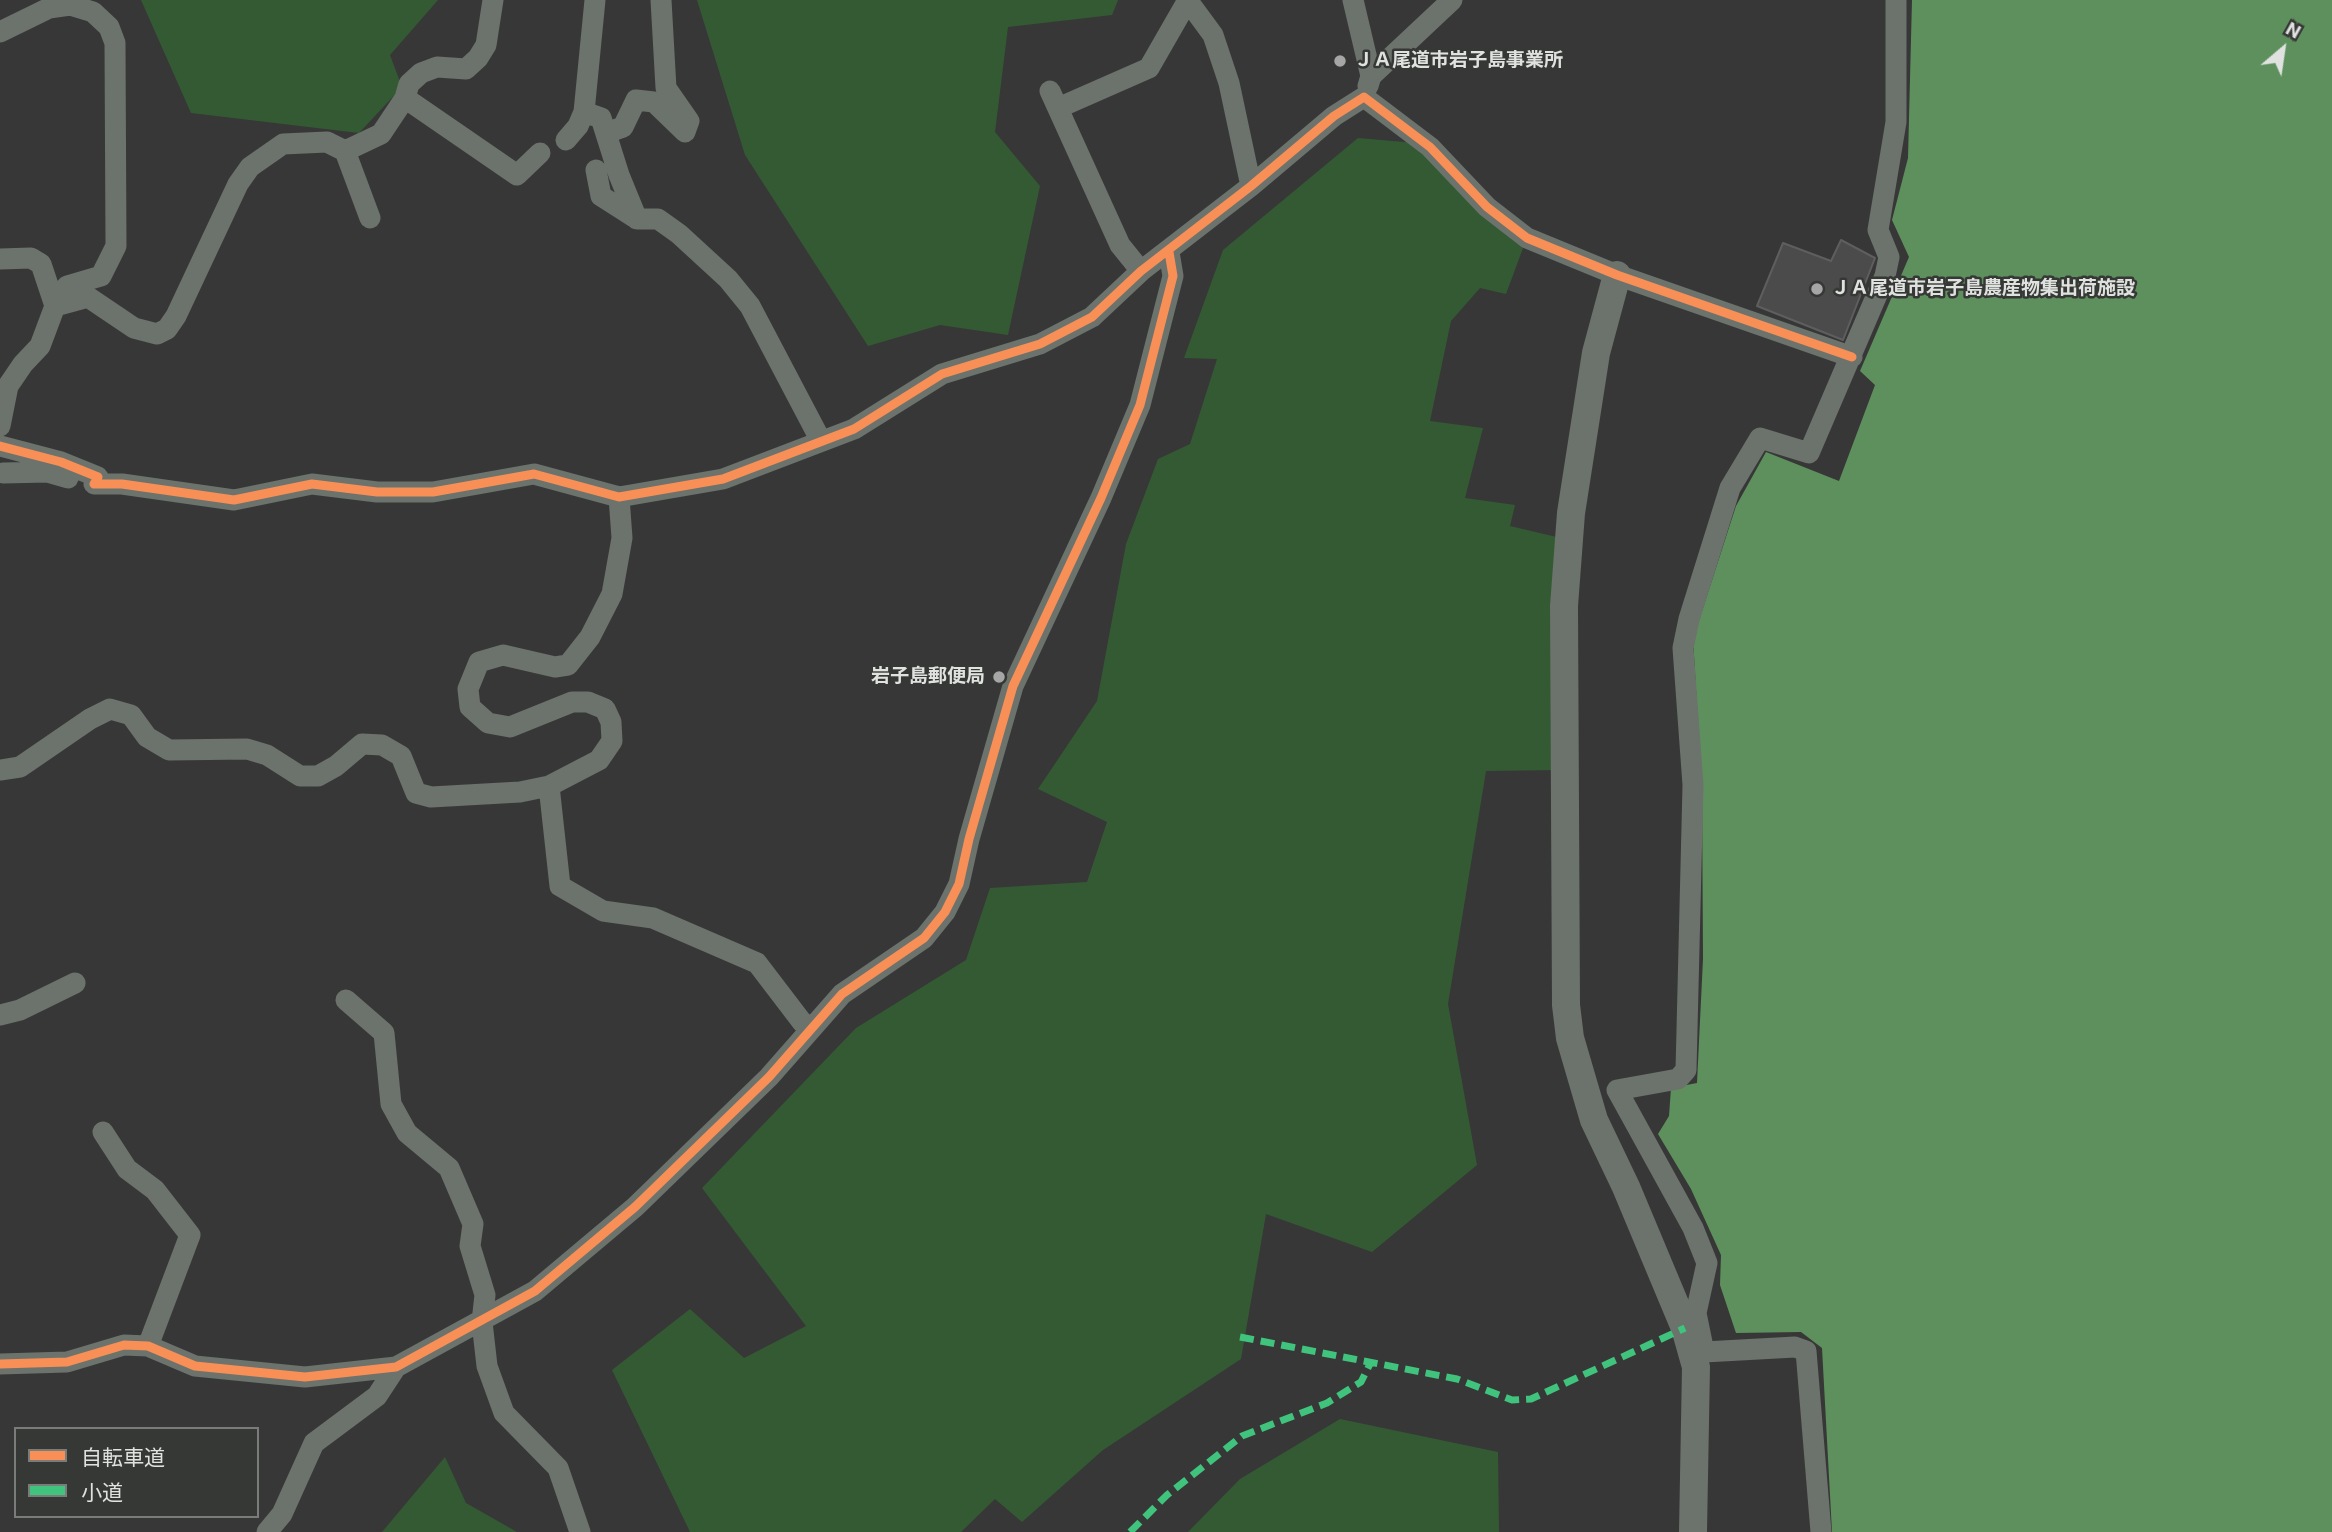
<!DOCTYPE html>
<html>
<head>
<meta charset="utf-8">
<style>
	body { margin:0 }
	#map { position:relative; width:2332px; height:1532px; overflow:hidden; background:#373737; font-family:Roboto,"Noto Sans JP",sans-serif }
	canvas { display:block }
	.legend { position:absolute; left:14px; top:1427px; width:245px; height:91px; box-sizing:border-box; background:#363836; border:2px solid #7a7c7a; margin:0; padding:9px 12px; list-style:none; font-size:21px; color:#e0e2e0 }
	.legend li { display:flex; align-items:center; gap:14px; height:35px }
	.legend b { width:35px; border:2px solid #7a7c7a }
	.north { position:absolute; left:2248px; top:14px; width:70px; height:70px; -webkit-text-stroke:5px #363836; paint-order:stroke; rotate:29deg; font-size:19px; font-weight:700; line-height:28px; text-align:center; color:#e0e2e0 }
	.north::after { content:''; display:block; margin:auto; width:24px; height:32px; background:#e0e2e0; clip-path:polygon(50% 0,100% 100%,50% 72%,0 100%) }
</style>
</head>
<body>
<div id="map">
<canvas width="2332" height="1532"></canvas>
<ul class="legend">
<li><b style="height:9px;background:#f78f57"></b>自転車道</li>
<li><b style="height:9px;background:#40c37c"></b>小道</li>
</ul>
<div class="north">N</div>
</div>
<script>
const context = document.querySelector('canvas').getContext('2d');
context.lineJoin = 'round';
function fillPath(path, color) { context.fillStyle = color; context.fill(path, 'evenodd'); }
const shape = rows => new Path2D(rows.map(r => 'M' + r).join(''));
function strokePath(path, color, width, dash) { context.strokeStyle = color; context.lineWidth = width; context.lineCap = dash ? 'butt' : 'round'; context.setLineDash(dash || []); context.stroke(path); }
function drawText(font, color, halo, rows, align = 'center') {
  context.font = font + ' Roboto,"Noto Sans JP",sans-serif'; context.lineWidth = 5; context.setLineDash([]); context.textBaseline = 'middle'; context.strokeStyle = halo; context.fillStyle = color; for (const [text, x, y, turn = 0] of rows) {
    context.save(); context.translate(x, y); context.rotate((+turn || 0) * Math.PI / 180); context.textAlign = isNaN(turn) ? turn : align; if (halo) context.strokeText(text, 0, 0); context.fillText(text, 0, 0); context.restore();
  }
}
const green = shape([
	[141,0,438,0,390,55,402,87,359,133,191,113],
	[697,0,1118,0,1112,15,1008,27,995,132,1040,186,1008,335,940,325,868,346,745,155],
	[1358,138,1416,143,1526,240,1506,294,1480,288,1451,321,1430,421,1483,428,1465,498,1515,505,1510,526,1561,538,1558,770,1486,771,1448,1004,1477,1165,1372,1252,1266,1214,1241,1359,1103,1450,1022,1522,995,1499,961,1532,690,1532,612,1370,690,1309,744,1358,806,1326,702,1188,856,1028,966,960,990,888,1087,882,1107,822,1038,789,1097,701,1126,544,1158,459,1190,444,1217,359,1184,358,1223,250],
	[1340,1419,1498,1452,1499,1532,1188,1532,1240,1479],
	[445,1457,466,1503,517,1532,382,1532]
]);
const water = shape([
	[1912,0,2332,0,2332,1532,1832,1532,1822,1348,1801,1332,1736,1333,1720,1285,1721,1255,1691,1189,1658,1134,1669,1116,1671,1088,1697,1083,1703,959,1702,789,1693,639,1736,506,1766,452,1839,481,1875,385,1860,371,1909,257,1892,220,1908,158]
]);
const building = shape([
	[1841,240,1875,258,1843,340,1757,306,1783,243,1831,261,1841,240]
]);
const minor = shape([
	[595,0,584,112,601,118,619,175,637,219,658,219,679,234,728,279,750,306,821,441],
	[1353,0,1371,76,1368,86],
	[1188,1,1213,35,1229,83,1251,186],
	[0,32,49,8,70,5,93,12,109,27,115,43,116,246,101,276,67,286,55,306,40,346,23,364,8,386,0,426],
	[1371,76,1452,0],
	[1050,91,1120,245,1141,271],
	[405,98,517,175,540,153],
	[1058,108,1149,68,1188,0],
	[606,133,623,127,636,100,654,102,685,132,689,121,666,88,661,0],
	[566,140,578,126,584,112],
	[345,151,381,134,405,98,409,84,421,73,437,67,466,69,478,58,486,45,493,0],
	[596,170,601,196,637,219],
	[0,259,31,258,41,264,55,306],
	[55,306,88,297,134,328,157,334,167,329,176,316,238,184,250,167,283,144,327,142,345,151,370,218],
	[0,446,61,462,98,477,94,484,122,484,234,500,312,484,377,492,433,492,534,474,619,497,723,479,854,429,942,374,1040,344,1092,317,1141,271,1251,186,1334,116,1364,97,1430,147,1487,207,1527,238,1617,275,1852,357],
	[3,473,47,472,68,478],
	[0,770,20,767,90,719,110,709,131,715,147,737,169,750,247,749,267,755,300,776,318,776,336,766,362,744,382,745,401,756,416,793,431,797,520,792,549,786,599,760,612,741,611,722,605,709,588,702,572,702,510,727,488,723,470,707,468,689,479,662,503,655,555,667,568,665,590,637,612,594,622,538,619,497],
	[549,786,560,886,603,911,653,918,757,963,802,1022,812,1028],
	[346,1000,384,1033,391,1104,407,1133,449,1168,473,1224,470,1246,485,1295,482,1322,487,1366,504,1413,558,1468,580,1532],
	[0,1015,20,1010,75,983],
	[103,1132,127,1169,155,1190,190,1235,148,1346],
	[0,1364,67,1362,124,1345,148,1346,195,1366,305,1377,396,1367,535,1291,635,1207,769,1077,842,994,924,938,945,912,959,884,969,839,1013,686,1101,498,1140,405,1173,276,1169,252],
	[267,1532,282,1514,314,1443,377,1396,396,1367],
	[1821,1532,1806,1351,1795,1347,1704,1352,1696,1313,1707,1263,1693,1228,1617,1090,1678,1079,1686,1070,1693,785,1683,648,1689,619,1730,488,1760,438,1809,453,1885,276,1889,257,1878,230,1896,122,1896,0]
]);
const tertiary = shape([
	[1617,275,1596,353,1571,513,1564,606,1566,1005,1570,1038,1594,1120,1626,1187,1685,1328,1696,1367,1693,1532]
]);
const quiet = shape([
	[1240,1337,1457,1379,1512,1400,1531,1399,1685,1328],
	[1130,1532,1167,1495,1242,1436,1327,1403,1361,1382,1371,1362]
]);
const cycleway = shape([
	[0,446,61,462,98,477,94,484,122,484,234,500,312,484,377,492,433,492,534,474,619,497,723,479,854,429,942,374,1040,344,1092,317,1141,271,1251,186,1334,116,1364,97,1430,147,1487,207,1527,238,1617,275,1852,357],
	[0,1364,67,1362,124,1345,148,1346,195,1366,305,1377,396,1367,535,1291,635,1207,769,1077,842,994,924,938,945,912,959,884,969,839,1013,686,1101,498,1140,405,1173,276,1169,252]
]);
const markers = [
	[1340,61,7,"#a5a6a5"],
	[1817,289,7,"#a5a6a5"],
	[999,677,7,"#a5a6a5"]
];
const poiNames = [
	["ＪＡ尾道市岩子島事業所",1354,61],
	["ＪＡ尾道市岩子島農産物集出荷施設",1831,289],
	["岩子島郵便局",985,677,"right"]
];
fillPath(green, '#345a34');
fillPath(water, '#5e905d');
fillPath(building, '#4b4b4b');
strokePath(building, '#5e5e5e', 2);
strokePath(minor, '#6c726c', 21);
strokePath(tertiary, '#6c726c', 28);
strokePath(quiet, '#40c37c', 7, [14, 7]);
strokePath(cycleway, '#f78f57', 9);
for (const [x, y, r, color] of markers) { const dot = new Path2D(); dot.arc(x, y, r, 0, 2 * Math.PI); context.fillStyle = color; context.fill(dot); strokePath(dot, '#363836', 2.5); }
drawText('bold 19px', '#e0e2e0', '#363836', poiNames, 'left');
</script>
</body>
</html>
